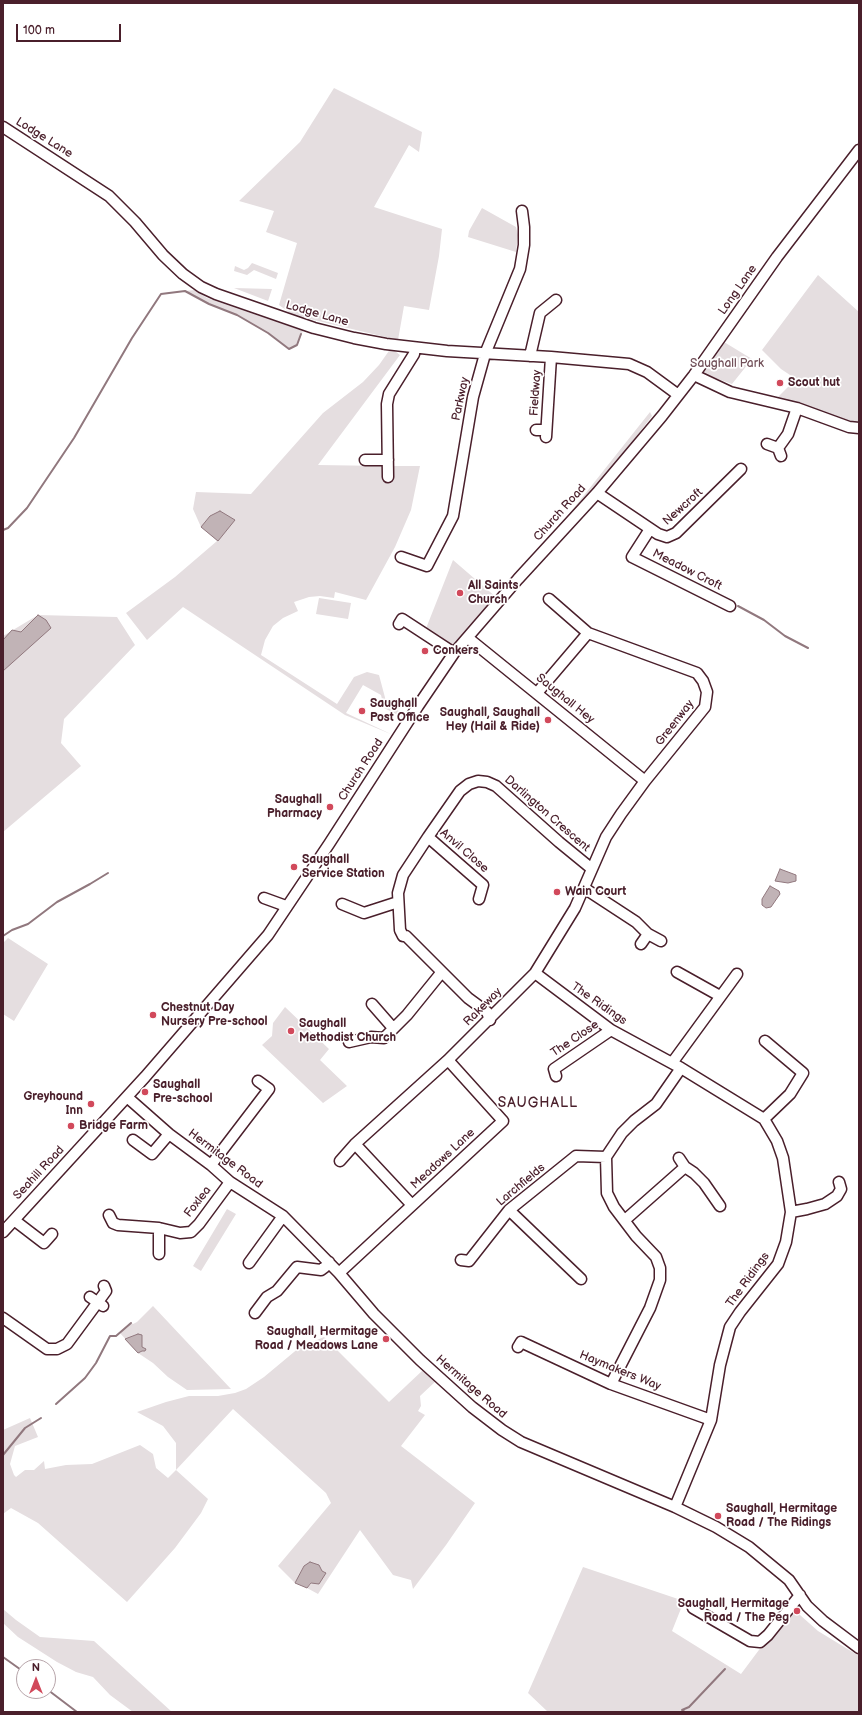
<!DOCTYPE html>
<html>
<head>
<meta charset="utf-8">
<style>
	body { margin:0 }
	#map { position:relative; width:862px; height:1715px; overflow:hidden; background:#fff; font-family:"Balsamiq Sans",sans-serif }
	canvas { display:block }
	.frame { position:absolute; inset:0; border:4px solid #4a1f2b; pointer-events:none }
	.north { position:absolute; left:16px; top:1659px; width:40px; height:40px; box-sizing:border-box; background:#fff; border:1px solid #b7a5aa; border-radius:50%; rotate:0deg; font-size:11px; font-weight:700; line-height:16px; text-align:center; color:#4a1f2b }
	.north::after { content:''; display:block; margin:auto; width:14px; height:18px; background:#d1495b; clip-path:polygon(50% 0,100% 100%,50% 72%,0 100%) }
	.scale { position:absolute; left:16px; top:24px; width:105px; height:18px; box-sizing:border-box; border:2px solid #4a1f2b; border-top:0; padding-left:5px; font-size:12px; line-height:14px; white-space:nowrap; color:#4a1f2b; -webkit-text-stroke:3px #fff; paint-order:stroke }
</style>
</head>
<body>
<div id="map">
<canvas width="862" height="1715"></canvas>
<div class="frame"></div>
<div class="north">N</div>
<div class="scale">100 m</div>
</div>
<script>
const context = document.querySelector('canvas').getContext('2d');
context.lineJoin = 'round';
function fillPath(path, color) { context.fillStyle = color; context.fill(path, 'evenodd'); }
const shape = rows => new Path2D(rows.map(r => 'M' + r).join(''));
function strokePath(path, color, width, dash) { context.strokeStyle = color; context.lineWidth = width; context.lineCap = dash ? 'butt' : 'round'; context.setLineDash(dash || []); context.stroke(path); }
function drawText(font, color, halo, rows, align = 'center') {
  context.font = font + ' "Balsamiq Sans",sans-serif'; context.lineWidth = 3.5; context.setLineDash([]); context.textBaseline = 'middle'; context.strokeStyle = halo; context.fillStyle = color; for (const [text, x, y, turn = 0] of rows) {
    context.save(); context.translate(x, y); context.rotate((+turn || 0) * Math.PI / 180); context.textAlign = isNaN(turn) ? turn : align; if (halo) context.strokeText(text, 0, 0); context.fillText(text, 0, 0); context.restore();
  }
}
const green = shape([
	[334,88,422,132,419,152,409,145,374,207,442,229,439,256,429,310,404,306,398,340,293,315,279,305,297,243,266,232,274,211,239,201,300,142],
	[482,208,516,227,518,235,516,252,468,237,469,231],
	[252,263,278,273,276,279,254,270,247,275,234,271,235,266,244,270,248,268],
	[818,275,859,312,859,425,778,397,796,379,781,369,762,350],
	[234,288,272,289,268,301],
	[195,290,207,298,303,331,297,345,289,349,268,333,237,315,209,304,185,291],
	[724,342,752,359,732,384,704,374,702,370],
	[391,348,400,355,318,465,383,466,384,477,393,466,420,466,411,510,395,547,366,600,335,592,334,598,320,596,309,597,294,602,298,611,283,618,273,626,265,640,261,655,337,704,354,677,367,672,379,675,387,705,405,714,404,718,384,708,381,695,363,685,346,713,393,735,345,715,183,607,147,640,126,613,175,577,217,541,201,527,193,509,196,492,251,494,323,413,363,382,379,365],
	[650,412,652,416,636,437,633,445,562,526,558,528],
	[453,560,497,598,454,649,425,631],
	[319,598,351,603,348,619,316,614],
	[38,615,117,617,135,645,64,719,61,743,81,766,3,832,3,636],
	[8,938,48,964,14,1021,3,1014,3,943],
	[285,1007,329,1049,320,1060,347,1086,323,1103,262,1045,272,1036,273,1023],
	[227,1209,236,1214,201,1271,193,1266],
	[153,1306,231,1389,187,1390,168,1377,153,1363,138,1353,120,1333,131,1323,133,1324,137,1322],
	[324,1337,389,1402,423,1370,436,1381,420,1396,421,1406,418,1411,425,1415,401,1446,475,1503,446,1545,413,1589,411,1580,393,1575,360,1530,318,1594,307,1588,325,1572,304,1566,295,1583,278,1566,331,1503,326,1493,233,1409,176,1470,208,1499,201,1513,175,1548,127,1602,38,1523,11,1508,3,1514,3,1430,30,1418,38,1437,15,1446,10,1464,14,1475,16,1477,25,1470,34,1470,44,1461,45,1469,66,1465,92,1464,140,1445,153,1454,156,1468,168,1478,176,1470,176,1443,163,1426,137,1412,166,1402,189,1396,218,1396,235,1393,246,1389,264,1377,300,1347],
	[583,1567,684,1601,672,1631,741,1674,791,1607,818,1631,859,1656,859,1712,548,1712,528,1693],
	[3,1609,16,1620,40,1637,94,1641,172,1712,133,1712,110,1695,93,1677,76,1672,57,1662,18,1637,3,1623]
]);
const water = shape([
	[220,511,235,520,218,541,201,527,210,516,220,511],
	[38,615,46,620,51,628,3,671,3,640,12,630,21,632,38,615],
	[780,869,796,875,796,881,788,883,775,881,780,869],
	[770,886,779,891,780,894,771,907,766,908,762,905,762,899,770,886],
	[138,1334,142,1335,142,1347,146,1349,145,1351,142,1351,138,1353,125,1339,138,1334],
	[310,1562,319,1565,322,1571,326,1573,319,1584,311,1583,307,1588,295,1583,304,1566,310,1562]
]);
const stream = shape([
	[3,530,8,528,27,508,74,438,132,338,161,294,185,291,209,304,237,315,268,333,289,349,297,345,301,334],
	[738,606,764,620,785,636,808,648],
	[3,936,12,930,28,924,57,902,90,884,108,873],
	[56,1404,85,1378,96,1363,110,1336,116,1336,131,1323],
	[3,1455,25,1428,41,1418],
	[3,1657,24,1672],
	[48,1690,77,1712],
	[685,1712,682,1710,689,1707,725,1669]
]);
const minor = shape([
	[3,127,109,196,135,222,163,255,183,274,201,287,216,294,314,328,354,338,386,344,447,351,551,357,629,364,647,372,677,394],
	[530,356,540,313,556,300],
	[694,375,730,392,797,408,849,427,859,428],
	[536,430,546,430],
	[546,437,551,357],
	[767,444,778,448],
	[781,456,778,448,788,434,797,408],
	[365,460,388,460],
	[388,477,387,404,389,394,414,354,415,348],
	[597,493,658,534,667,537,676,533,741,469],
	[650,529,632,557,730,606],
	[401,557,427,566,453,516,473,397,485,354,520,269,524,245,524,227,522,211],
	[399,624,402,619,454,653],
	[468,638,645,781],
	[537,693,588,633],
	[428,837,483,885,479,899],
	[584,888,636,922,648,934,661,941],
	[264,898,286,906],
	[342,904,364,913,398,902],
	[641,944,648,934],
	[677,972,720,996],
	[535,973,611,1030,681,1068,764,1119,777,1141,783,1158,791,1212,786,1242,778,1264,740,1312,730,1327,720,1365,711,1420,675,1507],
	[372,1004,393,1028],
	[490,1020,487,1012,468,998,406,936,403,936,400,930,398,893,403,875,428,837,460,791,469,784,478,781,487,782,496,786,559,842,592,869],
	[349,1042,371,1037,384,1038,407,1015,441,973],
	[672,1063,737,974],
	[556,1076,554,1069,611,1030],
	[127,1097,169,1134,211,1165,230,1182,283,1216,339,1273,374,1314,420,1360,472,1407,502,1430,521,1442,675,1507,716,1527,749,1547,789,1580,807,1606,823,1621,859,1648],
	[764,1119,790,1094,803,1073,765,1041],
	[133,1140,152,1154,169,1134],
	[355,1144,412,1205],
	[679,1158,685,1167],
	[340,1161,355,1144,448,1060,535,973,575,908,606,837,621,814,645,781,705,707,707,692,703,681,697,673,588,633,549,599],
	[211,1165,269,1089,258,1081],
	[509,1210,581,1279],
	[791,1212,807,1209,825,1204,837,1196,841,1189,839,1182],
	[109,1215,113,1223,118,1225,159,1228],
	[14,1220,44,1243,52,1234],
	[625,1220,685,1167,694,1173,704,1183,720,1206],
	[3,1232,145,1077,268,935,329,844,418,706,454,653,518,579,597,493,662,416,694,375,777,257,859,150],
	[159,1254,159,1228,180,1233,191,1232,199,1224,230,1182],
	[461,1260,469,1261,509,1210,576,1156,606,1157],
	[249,1263,283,1216],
	[339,1273,503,1121,448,1060],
	[90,1297,103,1306],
	[255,1313,267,1297,277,1291,297,1267,321,1270,325,1267,329,1262],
	[3,1318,47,1349,57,1349,67,1344,106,1291,104,1286],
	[518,1347,521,1342,611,1384,711,1420],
	[611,1384,650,1308,660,1280,660,1268,656,1257,636,1236,614,1207,607,1193,606,1157,622,1133,634,1121,656,1104,681,1068],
	[693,1608,750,1641,760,1642,768,1635,800,1595]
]);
const markers = [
	[780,383,4,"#d1495b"],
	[460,593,4,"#d1495b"],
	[425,651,4,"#d1495b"],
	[362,711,4,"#d1495b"],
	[548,720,4,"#d1495b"],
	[330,807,4,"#d1495b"],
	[294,867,4,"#d1495b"],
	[557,892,4,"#d1495b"],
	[153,1015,4,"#d1495b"],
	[291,1031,4,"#d1495b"],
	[145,1092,4,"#d1495b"],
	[91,1104,4,"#d1495b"],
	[71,1126,4,"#d1495b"],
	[386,1339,4,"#d1495b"],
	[718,1516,4,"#d1495b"],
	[797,1611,4,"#d1495b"]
];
const streetNames = [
	["Lodge Lane",44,138,32],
	["Long Lane",738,290,-55],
	["Lodge Lane",317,314,16],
	["Fieldway",536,393,-86],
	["Parkway",461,399,-78],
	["Newcroft",683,507,-42],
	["Church Road",560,513,-48],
	["Meadow Croft",687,570,27],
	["Saughall Hey",565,699,39],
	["Greenway",675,723,-52],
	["Church Road",361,770,-57],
	["Darlington Crescent",547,814,41],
	["Anvil Close",464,851,41],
	["The Ridings",599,1004,35],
	["Rakeway",483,1007,-45],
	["The Close",575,1039,-34],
	["Hermitage Road",225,1159,37],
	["Meadows Lane",443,1159,-43],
	["Seahill Road",39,1173,-47],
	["Larchfields",521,1185,-40],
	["Foxlea",198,1202,-52],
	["The Ridings",748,1280,-54],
	["Haymakers Way",620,1371,22],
	["Hermitage Road",471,1387,41]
];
const parkNames = [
	["Saughall Park",727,364]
];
const poiNames = [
	["Scout hut",788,383],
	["All Saints",468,586],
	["Church",468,600],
	["Conkers",433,651],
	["Saughall",370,704],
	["Post Office",370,718],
	["Saughall, Saughall",540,713,"right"],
	["Hey (Hail & Ride)",540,727,"right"],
	["Saughall",322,800,"right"],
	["Pharmacy",322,814,"right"],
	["Saughall",302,860],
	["Service Station",302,874],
	["Wain Court",565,892],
	["Chestnut Day",161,1008],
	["Nursery Pre-school",161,1022],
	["Saughall",299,1024],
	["Methodist Church",299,1038],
	["Saughall",153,1085],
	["Pre-school",153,1099],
	["Greyhound",83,1097,"right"],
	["Inn",83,1111,"right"],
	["Bridge Farm",79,1126],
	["Saughall, Hermitage",378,1332,"right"],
	["Road / Meadows Lane",378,1346,"right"],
	["Saughall, Hermitage",726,1509],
	["Road / The Ridings",726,1523],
	["Saughall, Hermitage",789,1604,"right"],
	["Road / The Peg",789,1618,"right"]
];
const quarterNames = [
	["SAUGHALL",538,1103]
];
fillPath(green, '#e5dee0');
fillPath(water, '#c1b3b6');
strokePath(water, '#91787e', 1);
strokePath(stream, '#91787e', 2);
strokePath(minor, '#4a1f2b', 13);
strokePath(minor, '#fff', 10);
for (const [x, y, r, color] of markers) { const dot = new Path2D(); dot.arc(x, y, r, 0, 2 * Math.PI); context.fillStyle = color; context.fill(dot); strokePath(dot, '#fff', 1.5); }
drawText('12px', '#4a1f2b', '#fff', streetNames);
drawText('12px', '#714f58', '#fff', parkNames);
drawText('bold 12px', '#4a1f2b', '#fff', poiNames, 'left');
context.letterSpacing = '1px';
drawText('14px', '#4a1f2b', '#fff', quarterNames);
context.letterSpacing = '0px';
</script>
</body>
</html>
